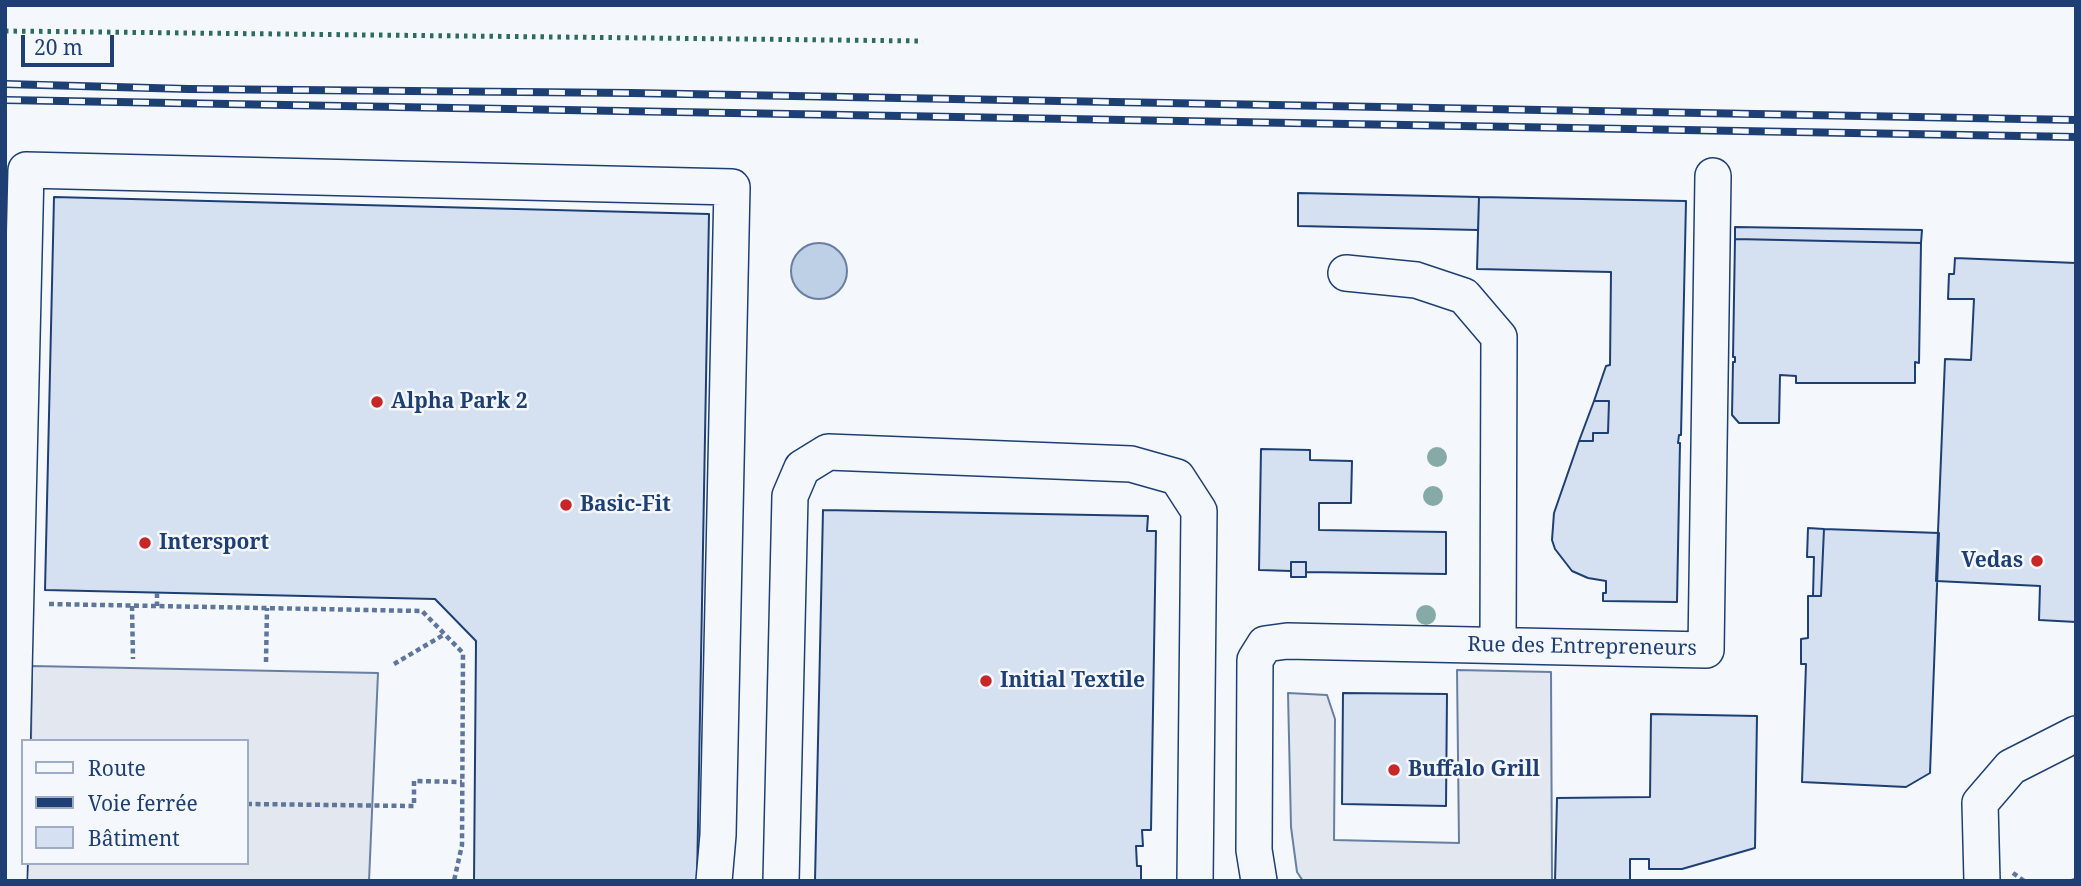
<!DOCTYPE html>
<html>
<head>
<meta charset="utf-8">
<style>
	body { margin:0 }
	#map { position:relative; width:2081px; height:886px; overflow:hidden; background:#f4f7fb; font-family:"Noto Serif",serif }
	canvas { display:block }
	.frame { position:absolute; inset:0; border:7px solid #1d3f73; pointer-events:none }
	.legend { position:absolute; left:21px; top:739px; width:228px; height:126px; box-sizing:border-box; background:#f4f7fb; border:2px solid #9eadc5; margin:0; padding:9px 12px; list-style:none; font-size:21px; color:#1d3f73 }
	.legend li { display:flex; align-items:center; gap:14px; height:35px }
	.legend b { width:35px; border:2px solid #9eadc5 }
	.scale { position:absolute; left:21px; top:35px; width:93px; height:32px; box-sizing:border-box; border:4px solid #1d3f73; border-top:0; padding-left:9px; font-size:21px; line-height:24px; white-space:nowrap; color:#1d3f73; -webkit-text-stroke:5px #f4f7fb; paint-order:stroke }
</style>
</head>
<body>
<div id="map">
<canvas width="2081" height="886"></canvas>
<div class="frame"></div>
<ul class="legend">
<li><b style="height:9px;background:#f4f7fb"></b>Route</li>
<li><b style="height:9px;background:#1d3f73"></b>Voie ferrée</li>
<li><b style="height:19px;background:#d5e0f0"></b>Bâtiment</li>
</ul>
<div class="scale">20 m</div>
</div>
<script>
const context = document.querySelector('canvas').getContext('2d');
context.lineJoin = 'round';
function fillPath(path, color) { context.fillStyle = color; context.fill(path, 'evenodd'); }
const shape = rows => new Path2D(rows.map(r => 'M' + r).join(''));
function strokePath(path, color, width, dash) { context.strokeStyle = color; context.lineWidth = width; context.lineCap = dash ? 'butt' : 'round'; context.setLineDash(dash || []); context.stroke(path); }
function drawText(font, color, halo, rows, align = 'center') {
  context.font = font + ' "Noto Serif",serif'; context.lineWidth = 5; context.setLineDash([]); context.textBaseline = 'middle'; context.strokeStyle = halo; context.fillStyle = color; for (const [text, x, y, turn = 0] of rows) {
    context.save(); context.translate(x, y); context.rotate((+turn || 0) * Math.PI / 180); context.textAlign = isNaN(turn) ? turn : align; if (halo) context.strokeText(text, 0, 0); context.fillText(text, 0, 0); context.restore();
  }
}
const parking = shape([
	[32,666,378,673,369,881,27,881,28,863,247,863,247,741,31,741,32,666],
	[1457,670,1551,672,1552,881,1303,881,1297,872,1291,827,1288,693,1327,695,1335,719,1334,840,1459,843,1457,670]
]);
const water = shape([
	'791 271a28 28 0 1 1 56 0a28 28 0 1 1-56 0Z'
]);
const building = shape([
	[1298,193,1479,197,1478,230,1298,226,1298,193],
	[54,197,709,214,697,881,474,881,476,641,435,599,45,590,54,197],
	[1479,197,1686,201,1681,435,1679,435,1678,443,1680,443,1677,602,1603,601,1603,593,1606,593,1606,581,1588,578,1572,571,1555,549,1552,540,1554,513,1579,441,1593,441,1593,433,1608,433,1609,401,1594,401,1606,366,1610,365,1611,272,1477,269,1479,197],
	[1735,227,1922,230,1921,243,1735,239,1735,227],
	[1735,239,1921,243,1919,363,1915,362,1915,383,1796,383,1796,376,1780,375,1779,423,1739,423,1732,415,1733,362,1735,362,1735,357,1733,357,1735,239],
	[1955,258,2076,263,2076,622,2039,620,2040,586,1936,581,1945,359,1971,360,1974,299,1948,299,1949,274,1954,274,1955,258],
	[1594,401,1609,401,1608,433,1593,433,1593,441,1579,441,1594,401],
	[1261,449,1310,450,1310,460,1352,461,1351,503,1319,503,1319,530,1446,532,1446,574,1306,572,1306,562,1291,562,1291,571,1259,570,1261,449],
	[823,510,1148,516,1147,531,1156,531,1151,830,1142,830,1143,846,1136,846,1137,866,1141,866,1141,881,815,881,823,510],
	[1808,528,1824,529,1821,596,1813,596,1814,557,1807,557,1808,528],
	[1824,529,1939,533,1930,773,1906,787,1802,782,1806,664,1801,664,1801,639,1808,638,1808,596,1821,596,1824,529],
	[1291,562,1306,562,1306,577,1291,577,1291,562],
	[1343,693,1447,694,1446,806,1342,804,1343,693],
	[1651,714,1757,716,1755,848,1682,869,1649,869,1649,859,1630,859,1630,881,1555,881,1557,798,1650,797,1651,714]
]);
const path = shape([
	[157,593,157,606],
	[49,604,422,611,463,653,462,845,454,881],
	[132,606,133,659],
	[266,662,267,608],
	[394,664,445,634],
	[247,804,414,806,414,781,462,782],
	[2013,873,2024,881],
	[2072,881,2076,880]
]);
const minor = shape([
	[1346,273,1416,280,1464,296,1499,337,1498,645],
	[9,881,26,170,732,187,718,835,714,881],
	[781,881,790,496,802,468,828,452,1131,464,1177,477,1199,511,1195,881],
	[1259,881,1254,850,1255,660,1265,644,1287,641,1706,650,1713,176],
	[1982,881,1980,803,2011,767,2076,734]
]);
const rail = shape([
	[5,84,188,89,632,93,2076,120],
	[5,100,2076,137]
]);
const hedge = shape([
	[5,31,923,41]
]);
const trees = [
	[1437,457],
	[1433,496],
	[1426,615]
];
const markers = [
	[377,402,7,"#c62828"],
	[566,505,7,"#c62828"],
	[145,543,7,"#c62828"],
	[2037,561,7,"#c62828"],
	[986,681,7,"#c62828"],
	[1394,770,7,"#c62828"]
];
const poiNames = [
	["Alpha Park 2",391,402],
	["Basic-Fit",580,505],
	["Intersport",159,543],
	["Vedas",2023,561,"right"],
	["Initial Textile",1000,681],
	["Buffalo Grill",1408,770]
];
const streetNames = [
	["Rue des Entrepreneurs",1582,647,1]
];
fillPath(parking, '#e3e8f0');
strokePath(parking, '#687fa3', 2);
fillPath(water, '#bed0e5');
strokePath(water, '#687fa3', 2);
fillPath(building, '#d5e0f0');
strokePath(building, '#1d3f73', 2);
strokePath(minor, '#1d3f73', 38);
strokePath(path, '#5e769c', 4.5, [5, 3.5]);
strokePath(minor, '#f4f7fb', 35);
strokePath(rail, '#1d3f73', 8);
strokePath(rail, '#f4f7fb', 5, [16]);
strokePath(hedge, '#2c6c60', 5, [3.5, 5]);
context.fillStyle = '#86aba6';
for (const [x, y] of trees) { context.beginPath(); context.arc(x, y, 10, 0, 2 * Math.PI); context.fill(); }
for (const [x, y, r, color] of markers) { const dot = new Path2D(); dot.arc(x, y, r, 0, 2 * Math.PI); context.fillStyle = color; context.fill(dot); strokePath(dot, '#f4f7fb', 2.5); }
drawText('bold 21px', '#1d3f73', '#f4f7fb', poiNames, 'left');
drawText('21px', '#1d3f73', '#f4f7fb', streetNames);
</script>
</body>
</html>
